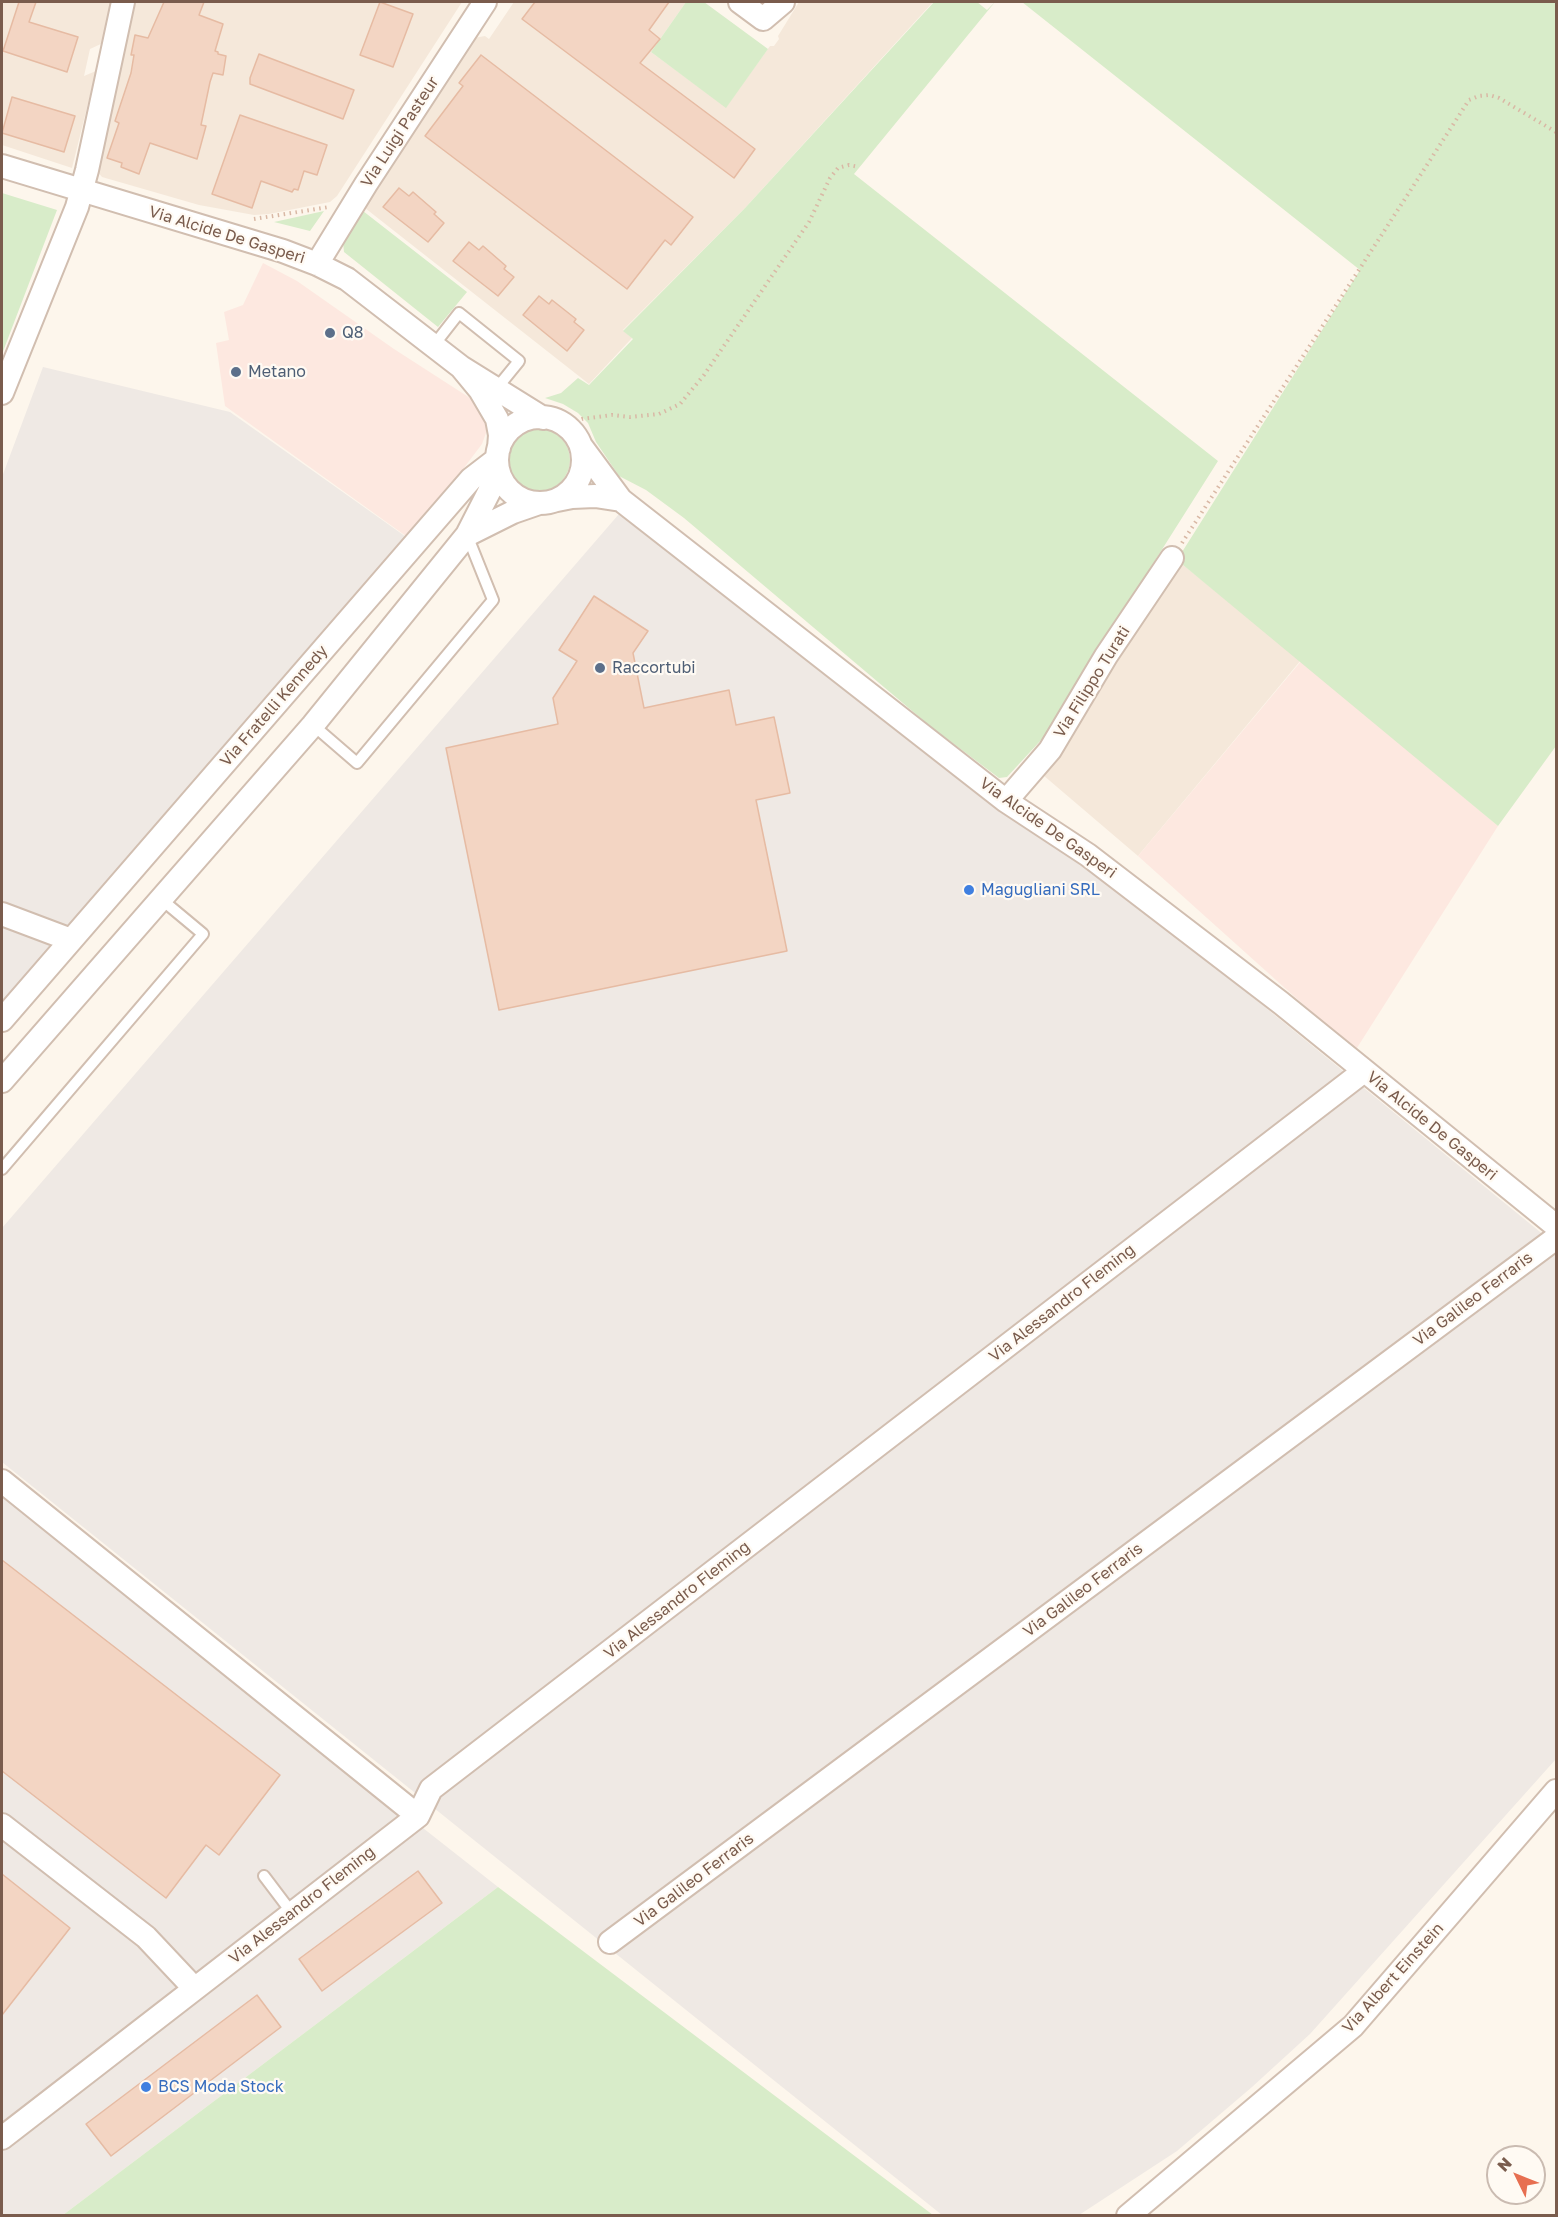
<!DOCTYPE html>
<html>
<head>
<meta charset="utf-8">
<style>
	body { margin:0 }
	#map { position:relative; width:1558px; height:2217px; overflow:hidden; background:#fdf6ec; font-family:"Golos Text",sans-serif }
	canvas { display:block }
	.frame { position:absolute; inset:0; border:3px solid #7a5c4d; pointer-events:none }
	.north { position:absolute; left:1486px; top:2145px; width:60px; height:60px; box-sizing:border-box; background:#fffaf3; border:2px solid #cabbb1; border-radius:50%; rotate:313deg; font-size:16px; font-weight:700; line-height:24px; text-align:center; color:#7a5c4d }
	.north::after { content:''; display:block; margin:auto; width:21px; height:27px; background:#e76f51; clip-path:polygon(50% 0,100% 100%,50% 72%,0 100%) }
</style>
</head>
<body>
<div id="map">
<canvas width="1558" height="2217"></canvas>
<div class="frame"></div>
<div class="north">N</div>
</div>
<script>
const context = document.querySelector('canvas').getContext('2d');
context.lineJoin = 'round';
function fillPath(path, color) { context.fillStyle = color; context.fill(path, 'evenodd'); }
const shape = rows => new Path2D(rows.map(r => 'M' + r).join(''));
function strokePath(path, color, width, dash) { context.strokeStyle = color; context.lineWidth = width; context.lineCap = dash ? 'butt' : 'round'; context.setLineDash(dash || []); context.stroke(path); }
function drawText(font, color, halo, rows, align = 'center') {
  context.font = font + ' "Golos Text",sans-serif'; context.lineWidth = 4.5; context.setLineDash([]); context.textBaseline = 'middle'; context.strokeStyle = halo; context.fillStyle = color; for (const [text, x, y, turn = 0] of rows) {
    context.save(); context.translate(x, y); context.rotate((+turn || 0) * Math.PI / 180); context.textAlign = isNaN(turn) ? turn : align; if (halo) context.strokeText(text, 0, 0); context.fillText(text, 0, 0); context.restore();
  }
}
const residential = shape([
	[2,2,112,2,103,43,90,49,84,76,96,71,72,168,2,145],
	[136,2,462,2,337,196,330,202,269,214,254,215,199,205,102,177,97,171,116,94,114,91],
	[514,2,686,2,651,52,726,107,770,46,774,46,779,39,778,36,799,2,933,2,745,208,623,330,632,338,589,384,365,208,474,38,485,36,489,39],
	[1177,560,1301,660,1138,856,1043,775]
]);
const commercial = shape([
	[263,263,297,281,394,349,470,398,482,410,487,423,486,433,482,444,410,539,225,406,216,343,229,340,224,312,243,305],
	[1302,660,1498,826,1355,1051,1138,856]
]);
const industrial = shape([
	[43,367,230,412,409,539,2,1011,2,477],
	[619,514,999,809,1099,874,1167,927,1556,1245,1556,1759,1310,2034,1252,2087,1177,2151,1079,2215,942,2215,2,1462,2,1228],
	[2,1497,498,1887,63,2215,2,2215]
]);
const green = shape([
	[686,2,704,2,768,49,726,108,651,52],
	[934,2,977,2,987,10,995,2,854,174,1218,461,1042,739,1007,777,999,778,930,726,684,518,646,490,619,476,596,442,588,423,578,413,563,404,545,398,561,393,578,378,589,385,633,339,623,331,745,208],
	[1022,2,1556,2,1556,746,1498,826,1177,560,1360,270],
	[2,193,57,210,2,354],
	[324,211,310,231,274,222],
	[363,211,467,292,438,327,344,252,343,242],
	'508 460a31 31 0 1 1 62 0a31 31 0 1 1-62 0Z',
	[498,1887,933,2215,63,2215]
]);
const building = shape([
	[19,2,36,2,29,22,78,37,67,72,3,51,19,2],
	[164,2,204,2,199,15,223,24,215,51,218,52,218,54,226,56,223,75,213,73,210,82,201,125,206,126,197,159,150,143,139,174,121,167,122,163,107,158,119,123,115,121,131,73,134,55,131,55,135,35,148,38,164,2],
	[380,2,413,14,393,67,360,55,380,2],
	[535,2,669,2,649,30,660,39,640,63,755,149,734,178,522,19,535,2],
	[259,54,354,90,343,119,250,84,250,78,259,54],
	[481,55,693,217,671,245,665,240,627,289,425,136,463,86,459,83,481,55],
	[12,97,75,116,64,152,2,133,12,97],
	[240,115,327,145,317,175,304,171,298,190,294,189,292,192,261,181,252,208,212,194,240,115],
	[399,188,409,196,413,192,436,212,434,214,444,223,428,242,383,207,399,188],
	[469,242,479,250,483,246,506,266,504,269,514,277,498,296,453,261,469,242],
	[539,296,549,304,552,300,576,319,574,322,584,330,567,351,523,315,539,296],
	[594,596,648,631,633,653,644,708,729,690,736,725,774,717,790,793,756,800,787,951,499,1010,446,748,558,724,553,698,577,661,559,650,594,596],
	[2,1560,280,1775,219,1855,206,1845,166,1898,2,1771,2,1560],
	[418,1871,442,1903,322,1991,299,1959,418,1871],
	[2,1874,70,1928,2,2015,2,1874],
	[257,1995,281,2027,111,2156,86,2124,257,1995]
]);
const path = shape([
	[254,219,329,207],
	[565,426,582,419,612,415,630,417,659,414,680,404,704,375,809,222,830,178,838,168,849,165,859,167],
	[1182,543,1469,100,1479,96,1489,95,1499,98,1556,132]
]);
const service = shape([
	[434,345,459,313,519,361,497,388],
	[313,725,357,763,493,600,467,535],
	[2,1169,203,934,161,899],
	[264,1876,292,1913]
]);
const minor = shape([
	[740,2,763,19,783,2],
	[2,166,283,251,317,264,347,279,461,367],
	[317,264,366,184,485,2],
	[2,393,77,207,87,170,123,2],
	'497 460a43 43 0 1 1 86 0a43 43 0 1 1-86 0Z',
	[499,448,500,435,497,419,480,390,461,367,543,418],
	[497,461,491,488,467,535,513,512,539,503],
	[557,500,572,497,595,496,621,500,581,446],
	[621,500,1006,801,1088,855,1281,1003,1556,1226],
	[1006,801,1050,750,1106,656,1172,558],
	[2,914,71,940],
	[2,1020,471,479,497,459],
	[2,1081,313,725,467,535],
	[2,1481,418,1816],
	[2,1825,146,1937,194,1988],
	[610,1942,1556,1238],
	[2,2138,418,1816,431,1789,1364,1071],
	[1128,2216,1353,2026,1556,1791]
]);
const markers = [
	[330,333,6,"#5c6f8a"],
	[236,372,6,"#5c6f8a"],
	[600,668,6,"#5c6f8a"],
	[969,890,6,"#3f7fe0"],
	[146,2087,6,"#3f7fe0"]
];
const streetNames = [
	["Via Luigi Pasteur",400,132,-57],
	["Via Alcide De Gasperi",227,235,17],
	["Via Filippo Turati",1092,682,-58],
	["Via Fratelli Kennedy",274,706,-49],
	["Via Alcide De Gasperi",1048,828,35],
	["Via Alcide De Gasperi",1432,1126,39],
	["Via Galileo Ferraris",1473,1299,-37],
	["Via Alessandro Fleming",1062,1303,-38],
	["Via Galileo Ferraris",1083,1590,-37],
	["Via Alessandro Fleming",677,1600,-38],
	["Via Galileo Ferraris",694,1880,-37],
	["Via Alessandro Fleming",302,1905,-38],
	["Via Albert Einstein",1393,1978,-48]
];
const serviceNames = [
	["Q8",342,333],
	["Metano",248,372],
	["Raccortubi",612,668]
];
const shopNames = [
	["Magugliani SRL",981,890],
	["BCS Moda Stock",158,2087]
];
fillPath(residential, '#f5e8da');
fillPath(commercial, '#fde8e0');
fillPath(industrial, '#efe9e4');
fillPath(green, '#d8ecc9');
fillPath(building, '#f3d5c3');
strokePath(building, '#e6bba3', 1.5);
strokePath(service, '#d1beb0', 14);
strokePath(minor, '#d1beb0', 26);
strokePath(path, '#d9b8a5', 4, [1.5, 4.5]);
strokePath(service, '#fff', 10);
strokePath(minor, '#fff', 22);
for (const [x, y, r, color] of markers) { const dot = new Path2D(); dot.arc(x, y, r, 0, 2 * Math.PI); context.fillStyle = color; context.fill(dot); strokePath(dot, '#fffaf3', 2); }
drawText('16px', '#7a5c4d', '#fffaf3', streetNames);
drawText('16px', '#4e5e75', '#fffaf3', serviceNames, 'left');
drawText('16px', '#366cbe', '#fffaf3', shopNames, 'left');
</script>
</body>
</html>
